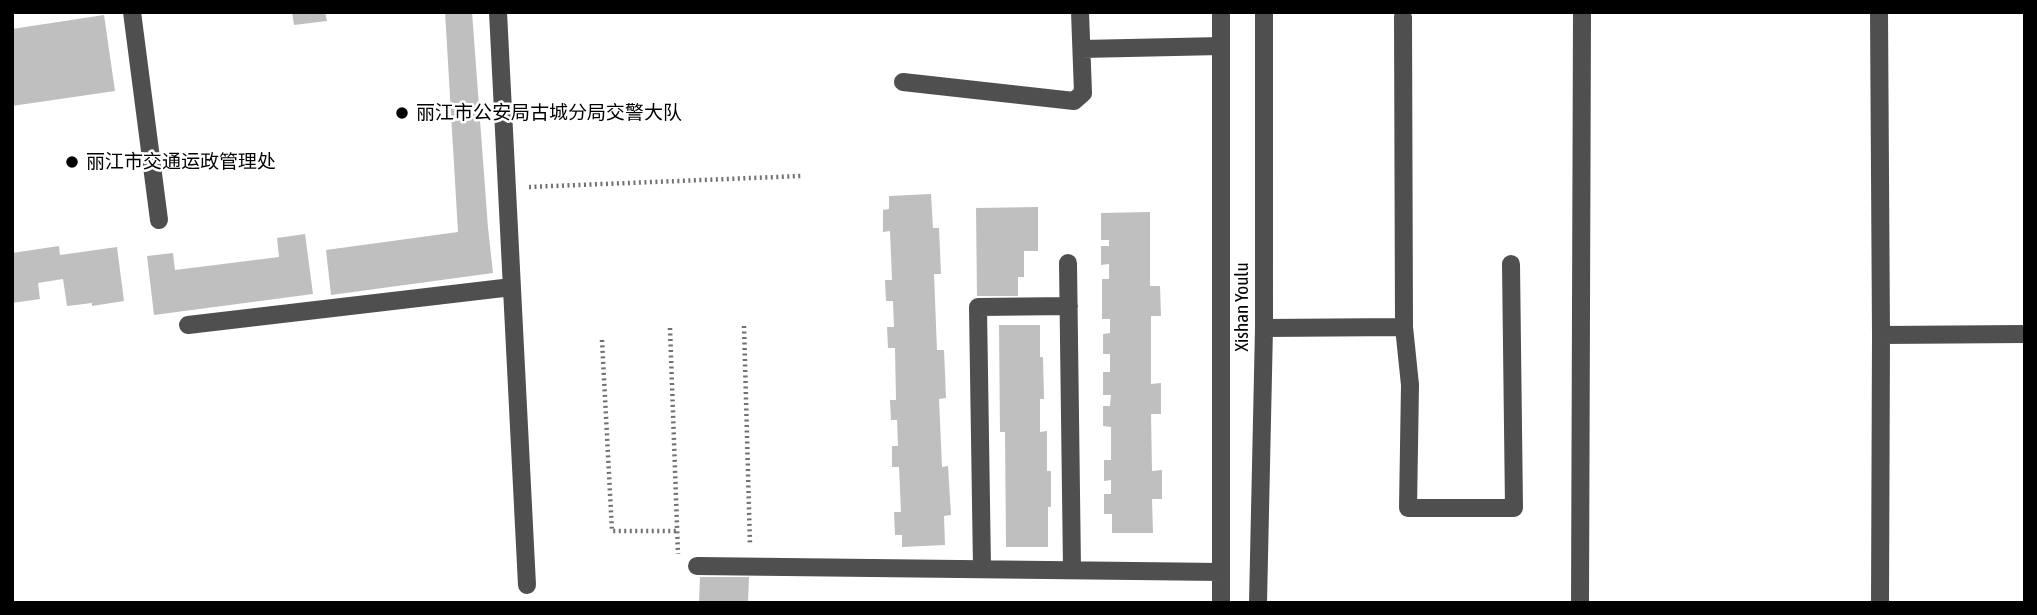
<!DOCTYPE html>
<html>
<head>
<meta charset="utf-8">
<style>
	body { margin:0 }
	#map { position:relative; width:2037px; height:615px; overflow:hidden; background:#fff; font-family:"Asap Condensed",sans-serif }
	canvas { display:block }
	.frame { position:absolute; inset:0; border:14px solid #000; pointer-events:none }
</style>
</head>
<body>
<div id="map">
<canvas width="2037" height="615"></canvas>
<div class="frame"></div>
</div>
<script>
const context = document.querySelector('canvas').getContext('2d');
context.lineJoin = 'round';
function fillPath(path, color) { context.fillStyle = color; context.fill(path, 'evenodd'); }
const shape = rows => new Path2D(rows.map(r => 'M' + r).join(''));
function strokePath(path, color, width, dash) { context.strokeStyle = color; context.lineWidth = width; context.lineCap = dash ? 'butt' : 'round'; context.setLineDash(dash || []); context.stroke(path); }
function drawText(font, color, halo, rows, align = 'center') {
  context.font = font + ' "Asap Condensed","Noto Sans SC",sans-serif'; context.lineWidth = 5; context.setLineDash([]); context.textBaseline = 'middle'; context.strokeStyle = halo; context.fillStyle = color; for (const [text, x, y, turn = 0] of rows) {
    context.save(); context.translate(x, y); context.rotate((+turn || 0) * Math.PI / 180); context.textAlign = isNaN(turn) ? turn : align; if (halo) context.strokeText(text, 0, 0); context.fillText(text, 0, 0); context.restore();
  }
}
const building = shape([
	[292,12,325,12,327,21,294,25],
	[445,12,472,12,488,228,493,273,331,295,326,250,458,232],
	[104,15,115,91,12,106,12,29],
	[931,194,933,228,939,228,941,274,934,274,937,350,944,350,946,398,939,399,942,467,948,466,951,515,944,516,945,545,902,547,902,535,895,535,894,512,901,512,899,467,892,467,892,446,898,446,897,420,891,420,890,400,896,400,895,348,888,348,887,327,894,327,893,301,886,301,885,280,892,280,890,231,883,232,883,210,889,209,889,196],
	[1038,207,1038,251,1024,251,1024,277,1018,277,1018,296,977,296,976,208],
	[1150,212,1150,286,1160,286,1161,316,1151,316,1151,384,1161,383,1161,414,1151,414,1152,471,1162,470,1162,499,1152,499,1153,533,1112,533,1112,514,1104,514,1104,494,1111,494,1111,480,1104,481,1104,460,1111,460,1111,427,1103,426,1103,406,1110,406,1111,395,1103,395,1103,372,1110,372,1110,354,1103,354,1103,334,1110,333,1110,319,1102,319,1102,279,1109,279,1109,264,1101,265,1101,246,1109,246,1109,240,1101,240,1101,213],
	[305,234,313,294,154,315,147,256,173,253,175,270,279,257,277,238],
	[59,246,60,255,117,247,124,301,92,306,92,303,67,306,63,279,38,283,40,299,12,303,12,253],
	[999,325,1040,325,1040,357,1043,357,1044,399,1040,399,1040,432,1047,431,1047,471,1051,471,1051,507,1048,507,1048,547,1006,547,1005,432,1000,432],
	[700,577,749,577,748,603,699,603]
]);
const path = shape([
	[529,187,801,176],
	[744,326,750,545],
	[670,328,678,554],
	[602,340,612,531,677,531]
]);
const minor = shape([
	[132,12,159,220],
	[498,12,527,585],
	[1221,12,1221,603],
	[1879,12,1881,335,1880,603],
	[1403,17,1404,327,1410,385,1408,508,1514,508,1511,264],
	[1082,49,1221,46],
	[903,82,1074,101,1083,93,1080,12],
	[1068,263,1072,569],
	[188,325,512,287],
	[1264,328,1404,327],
	[1881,335,2025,334],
	[697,566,1221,572],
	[982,568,978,307,1069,306],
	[1258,603,1264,328,1264,12],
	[1580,603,1582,12]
]);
const markers = [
	[402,113,7,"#000"],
	[72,162,7,"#000"]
];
const poiNames = [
	["丽江市公安局古城分局交警大队",416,113],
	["丽江市交通运政管理处",86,162]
];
const streetNames = [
	["Xishan Youlu",1242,307,-90]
];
fillPath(building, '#bfbfbf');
strokePath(path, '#717171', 4.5, [2, 3.5]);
strokePath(minor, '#4f4f4f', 18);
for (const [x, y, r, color] of markers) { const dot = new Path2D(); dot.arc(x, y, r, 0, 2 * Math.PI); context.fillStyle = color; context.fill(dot); strokePath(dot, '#fff', 2.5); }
drawText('19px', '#000', '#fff', poiNames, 'left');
drawText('19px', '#000', '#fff', streetNames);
</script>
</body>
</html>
